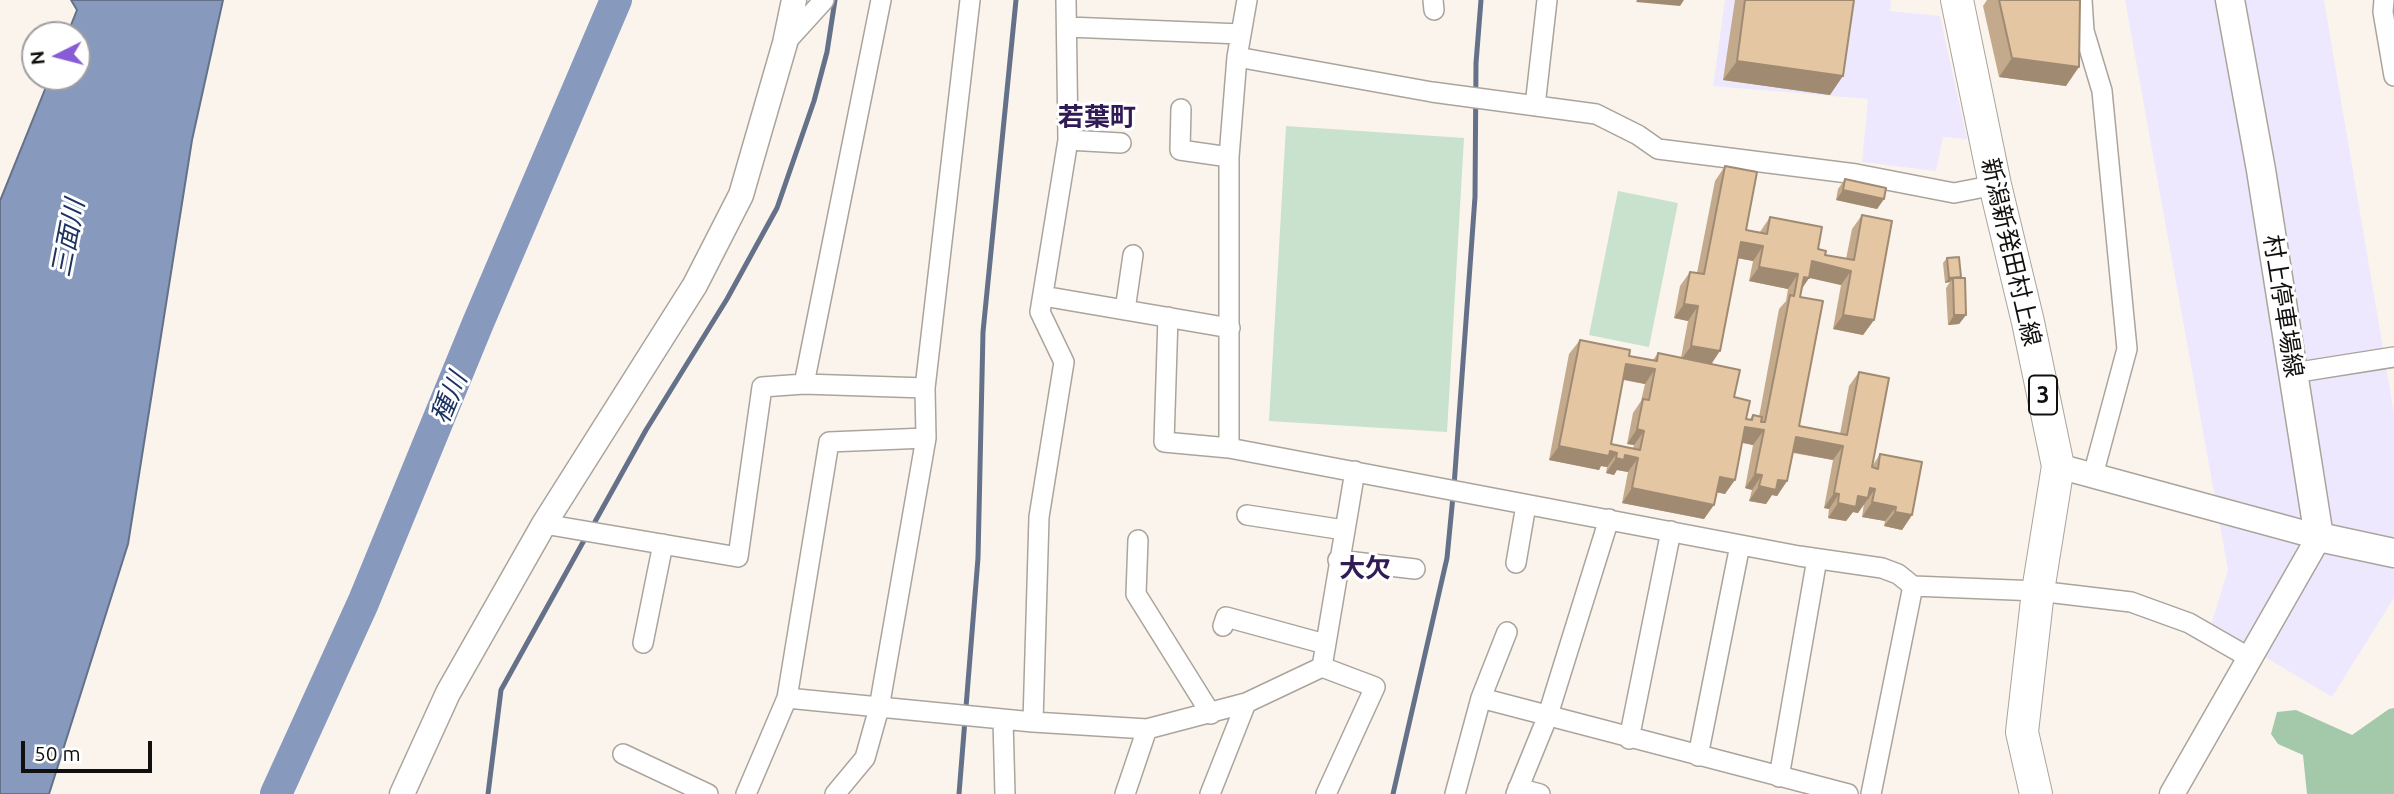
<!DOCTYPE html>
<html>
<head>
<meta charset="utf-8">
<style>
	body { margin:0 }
	#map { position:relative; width:2394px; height:794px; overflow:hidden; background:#fbf4ed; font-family:Ubuntu,sans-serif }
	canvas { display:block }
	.north { position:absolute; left:21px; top:21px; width:70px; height:70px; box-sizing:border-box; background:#fff; border:2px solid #a09f9f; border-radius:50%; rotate:264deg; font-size:19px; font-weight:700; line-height:28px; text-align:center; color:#12100e }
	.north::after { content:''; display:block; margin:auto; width:24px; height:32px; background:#885cd6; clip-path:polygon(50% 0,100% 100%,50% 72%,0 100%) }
	.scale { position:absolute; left:21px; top:741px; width:131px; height:32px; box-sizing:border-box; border:4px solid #12100e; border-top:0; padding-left:9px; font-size:21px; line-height:24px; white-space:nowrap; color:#12100e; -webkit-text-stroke:5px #fff; paint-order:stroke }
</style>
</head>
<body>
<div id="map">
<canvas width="2394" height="794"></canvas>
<div class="north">N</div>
<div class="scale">50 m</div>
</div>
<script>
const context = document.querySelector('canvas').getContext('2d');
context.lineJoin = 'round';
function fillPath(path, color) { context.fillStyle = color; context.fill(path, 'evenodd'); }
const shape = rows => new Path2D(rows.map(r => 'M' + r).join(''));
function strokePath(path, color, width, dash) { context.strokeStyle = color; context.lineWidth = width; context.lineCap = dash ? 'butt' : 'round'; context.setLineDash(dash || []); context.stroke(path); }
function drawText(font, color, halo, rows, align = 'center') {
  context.font = font + ' Ubuntu,"Noto Sans JP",sans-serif'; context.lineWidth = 6; context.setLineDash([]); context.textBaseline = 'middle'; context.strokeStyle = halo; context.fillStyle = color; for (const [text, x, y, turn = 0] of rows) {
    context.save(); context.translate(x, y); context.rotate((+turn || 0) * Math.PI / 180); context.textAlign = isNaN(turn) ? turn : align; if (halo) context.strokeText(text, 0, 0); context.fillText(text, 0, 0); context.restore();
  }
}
const commercial = shape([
	[1725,0,1891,0,1890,11,1940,16,1967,139,1943,137,1936,171,1862,162,1868,99,1713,86],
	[2125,0,2324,0,2394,413,2394,598,2332,697,2211,625,2228,570]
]);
const green = shape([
	[1286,126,1464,138,1447,432,1269,421],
	[1618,191,1678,203,1649,347,1589,335]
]);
const forest = shape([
	[2394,708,2394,794,2307,794,2303,755,2278,744,2271,734,2277,712,2296,710,2352,735,2389,709]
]);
const water = shape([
	[71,0,223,0,192,140,128,544,49,794,0,794,0,201,50,77,77,77,77,35,67,35,77,10,71,0]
]);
const stream = shape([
	[1454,486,1475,197,1476,63,1481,0],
	[592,527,646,430,727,299,777,208,814,101,827,52,835,0],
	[488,794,501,690,587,535],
	[959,794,978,558,983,332,1016,0],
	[1393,794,1447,558,1453,496]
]);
const river = shape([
	[276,794,363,603,478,323,616,0]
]);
const minor = shape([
	[1247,0,1237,57,1229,157,1229,448,1799,556,1882,568,1898,574,1913,586,2038,591,2131,602,2189,623,2250,658],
	[1433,0,1434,10],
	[2082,0,2084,31,2102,91,2127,349,2093,475],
	[2384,0,2383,12,2394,76],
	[1068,27,1241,34],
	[785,43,824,0],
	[1237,57,1432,92,1596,114,1638,135,1658,149,1856,174,1954,193,1995,185],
	[1535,106,1547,0],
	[1181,109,1180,150,1229,157],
	[1068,140,1121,143],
	[1043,296,1230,328],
	[1125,310,1133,255],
	[1168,317,1164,442,1229,448],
	[2293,373,2394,357],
	[804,384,925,388],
	[1247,515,1344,530],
	[544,524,738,557,762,387,804,384,881,0],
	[1138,540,1136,594,1211,714],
	[1338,560,1415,569],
	[1516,563,1526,505],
	[1223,626,1226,617,1325,644],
	[643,643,663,544],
	[1322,667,1375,687,1326,794],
	[787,698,1033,722,1147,729,1246,703,1322,667,1355,471],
	[1481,698,1507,632],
	[1003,720,1005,794],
	[1033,722,1039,517,1064,362,1040,312,1068,140,1066,0],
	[1629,739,1671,531],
	[623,754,708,794],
	[1698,756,1740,545],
	[1779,777,1817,559],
	[1518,788,1540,794],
	[746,794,787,698,829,442,926,438],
	[835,794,865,758,879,708,926,438,925,388,970,0],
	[1125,794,1147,729],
	[1210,794,1246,703],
	[1455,794,1481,698,1848,794],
	[1516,794,1547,718,1609,519],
	[1871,794,1913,586]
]);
const tertiary = shape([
	[2058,466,2319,537,2172,794],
	[402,794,448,693,544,524,695,285,741,195,785,43,794,0]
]);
const secondary = shape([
	[2230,0,2261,170,2319,537,2394,553]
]);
const primary = shape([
	[1957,0,1995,185,2028,322,2058,466,2038,591,2022,732,2036,794]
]);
const wall = shape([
	[1735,0,1854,0,1830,95,1723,80],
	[1987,0,2080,0,2066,86,1999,77,1983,6],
	[1725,166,1746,230,1760,232,1770,217,1825,255,1846,259,1852,229,1862,215,1874,320,1863,335,1833,329,1841,285,1809,278,1802,288,1800,297,1799,426,1840,434,1849,386,1859,372,1873,465,1880,454,1912,515,1902,530,1884,526,1885,521,1862,517,1864,503,1858,513,1853,512,1846,521,1828,518,1829,509,1824,508,1833,460,1793,453,1787,481,1777,496,1772,495,1766,504,1749,501,1752,490,1745,488,1753,445,1742,443,1725,494,1717,492,1704,519,1622,503,1628,472,1617,470,1614,475,1606,473,1607,467,1601,466,1599,470,1549,460,1569,354,1580,340,1629,356,1653,360,1658,353,1681,358,1688,321,1674,318,1680,286,1690,272,1697,273,1715,181],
	[1738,258,1753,261,1749,281,1788,289,1786,301,1779,309,1759,417,1753,415,1749,420,1746,419,1734,397,1712,364],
	[1623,380,1645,384,1641,401,1633,413,1627,444,1634,445,1633,448,1611,444],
	[1845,179,1884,199,1877,209,1836,200,1838,189],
	[1947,258,1960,278,1966,315,1959,324,1948,325,1946,288,1950,282,1945,283,1943,263]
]);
const shadedWall = shape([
	[1637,0,1684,0,1680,6,1636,2],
	[2012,58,2079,67,2066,86,1999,77],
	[1737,61,1843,76,1830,95,1723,80],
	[1843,190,1884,199,1877,209,1836,200],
	[1741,242,1763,246,1753,261,1731,257],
	[1812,261,1851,271,1841,285,1802,276],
	[1759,267,1798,274,1788,289,1749,281],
	[1804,277,1809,278,1799,293,1794,291],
	[1961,277,1957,282,1953,278,1950,282,1945,283,1949,278],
	[1684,304,1698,306,1688,321,1674,318],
	[1843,315,1874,320,1863,335,1833,329],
	[1954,315,1966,315,1959,324,1948,325],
	[1691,346,1720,351,1710,366,1681,360],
	[1626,364,1655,369,1645,384,1616,378],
	[1745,427,1764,430,1753,445,1735,441],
	[1637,429,1644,431,1634,445,1627,444],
	[1796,437,1843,446,1833,460,1786,451],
	[1559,446,1610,451,1617,453,1607,467,1601,466,1599,470,1549,460],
	[1625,455,1638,458,1628,472,1617,470,1614,475,1606,473,1616,458],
	[1755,474,1762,475,1752,490,1745,488],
	[1720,477,1735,480,1725,494,1710,491],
	[1778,480,1787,481,1777,496,1772,495,1766,504,1749,501,1759,486],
	[1632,488,1714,505,1704,519,1622,503],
	[1870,488,1875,489,1858,513,1853,512,1846,521,1828,518,1838,503,1858,496],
	[1834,493,1839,494,1829,509,1824,508],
	[1872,502,1896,507,1885,521,1862,517],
	[1895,512,1912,515,1902,530,1884,526]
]);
const building = shape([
	[1745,0,1854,0,1843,76,1737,61,1745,0],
	[1999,0,2080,0,2079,67,2012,58,1999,0],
	[1725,166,1757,172,1746,230,1767,234,1770,217,1822,227,1818,249,1826,251,1825,255,1854,260,1862,215,1892,221,1874,320,1843,315,1851,271,1812,261,1809,278,1804,277,1800,297,1823,301,1799,426,1847,435,1859,372,1889,378,1872,467,1878,469,1880,454,1922,462,1912,515,1895,512,1896,507,1872,502,1875,489,1870,488,1868,498,1858,496,1856,507,1838,503,1839,494,1834,493,1843,446,1796,437,1787,481,1778,480,1776,490,1759,486,1762,475,1755,474,1764,430,1745,427,1735,480,1720,477,1714,505,1632,488,1638,458,1625,455,1624,460,1616,458,1617,453,1610,451,1609,456,1559,446,1580,340,1630,350,1629,356,1657,361,1658,353,1740,370,1734,397,1750,401,1746,419,1752,420,1753,415,1762,417,1761,422,1765,422,1790,295,1794,296,1798,274,1759,267,1763,246,1741,242,1720,351,1691,346,1698,306,1684,304,1690,272,1704,274,1725,166],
	[1626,364,1655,369,1649,400,1643,399,1637,429,1644,431,1640,450,1611,444,1626,364],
	[1845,179,1886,188,1884,199,1843,190,1845,179],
	[1959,257,1961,277,1949,278,1947,258,1959,257],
	[1953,278,1965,278,1966,315,1954,315,1953,278]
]);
const shields = [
	[2043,395,28]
];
const shieldNames = [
	["3",2043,395]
];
const streetNames = [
	["新潟新発田村上線",2011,252,77],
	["村上停車場線",2283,306,81]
];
const neighbourhoodNames = [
	["若葉町",1097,117],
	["大欠",1365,568]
];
const waterNames = [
	["三面川",68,238,-79],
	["種川",449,398,-67]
];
fillPath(commercial, '#ede8fe');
fillPath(green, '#c8e2cd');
fillPath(forest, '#a3c8aa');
fillPath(water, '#879abe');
strokePath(water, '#647189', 2);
strokePath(stream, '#647189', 5);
strokePath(river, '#879abe', 32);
strokePath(minor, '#aba49d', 22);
strokePath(tertiary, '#aba49d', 27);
strokePath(secondary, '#aba49d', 31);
strokePath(primary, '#aba49d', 34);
strokePath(minor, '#fff', 19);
strokePath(tertiary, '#fff', 24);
strokePath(secondary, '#fff', 28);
strokePath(primary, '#fff', 32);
fillPath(wall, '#c4aa8c');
fillPath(shadedWall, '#a08b72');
fillPath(building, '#e4c6a3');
strokePath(building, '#a08b72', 2);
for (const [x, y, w] of shields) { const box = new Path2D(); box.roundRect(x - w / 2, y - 19.5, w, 39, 5); context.fillStyle = '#fff'; context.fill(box); strokePath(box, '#12100e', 2); }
drawText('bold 23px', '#12100e', null, shieldNames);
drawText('24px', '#12100e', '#fff', streetNames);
drawText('bold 26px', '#311b54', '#fff', neighbourhoodNames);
drawText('italic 26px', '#1c3262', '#fff', waterNames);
</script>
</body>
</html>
